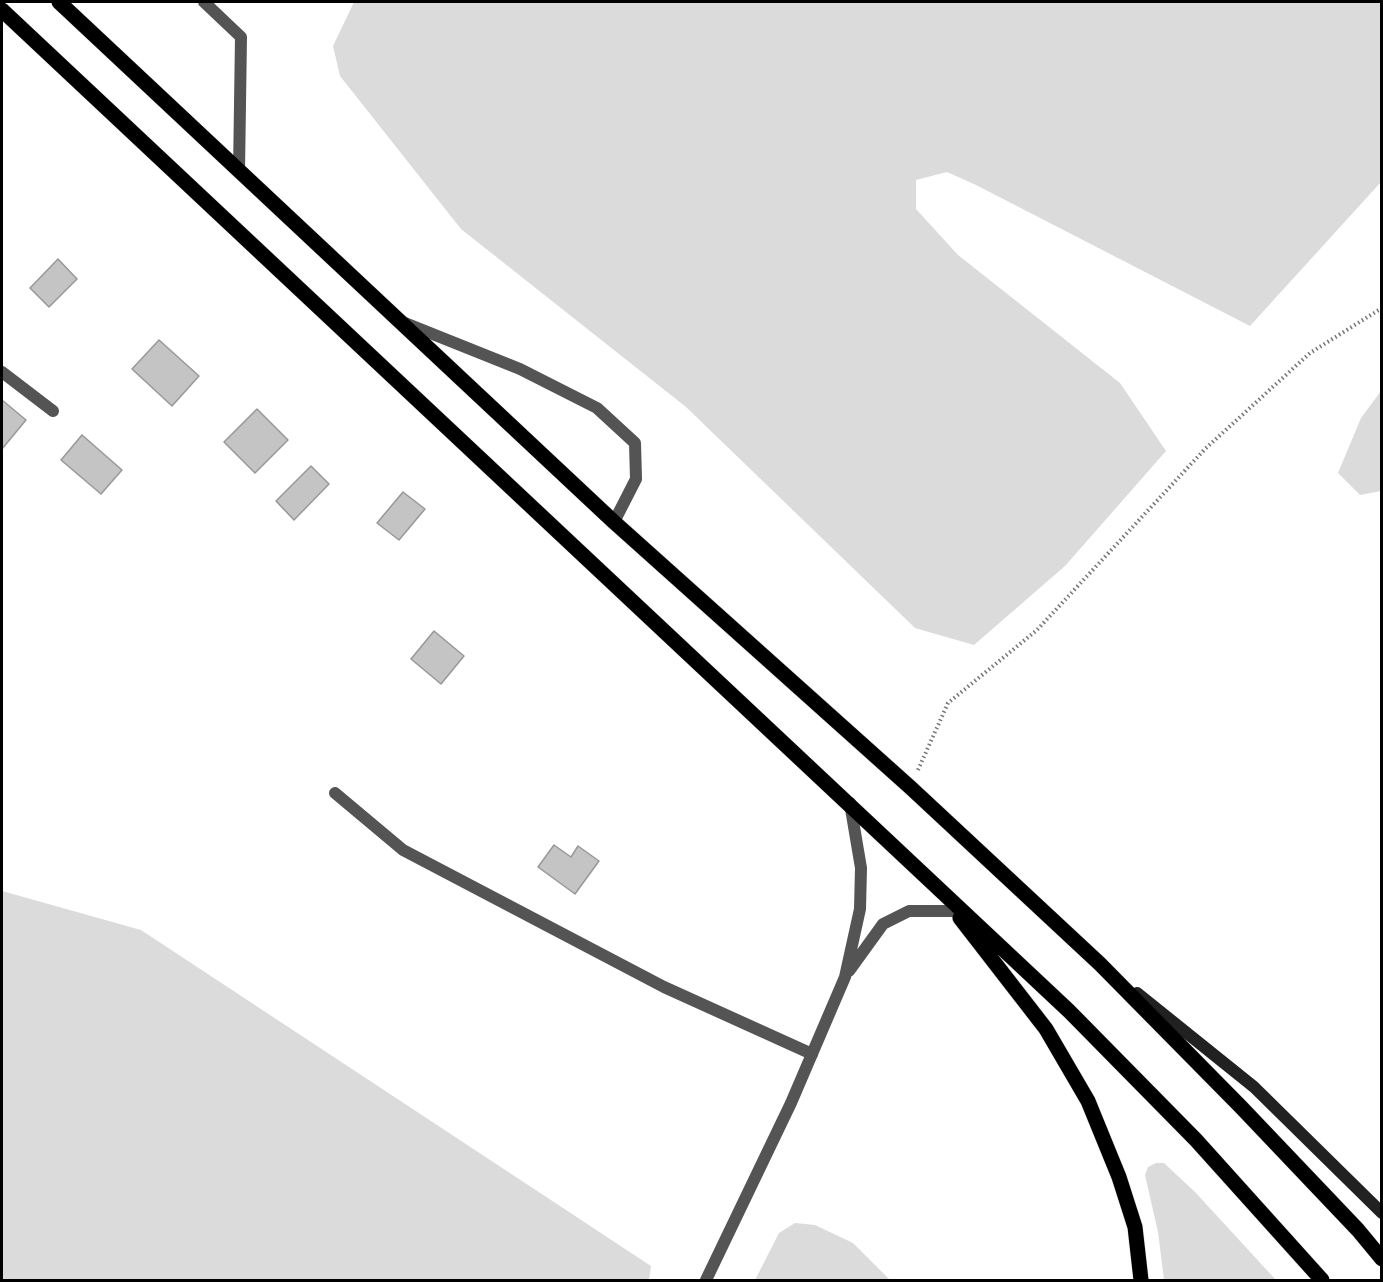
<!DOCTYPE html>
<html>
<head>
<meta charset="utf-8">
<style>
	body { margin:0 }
	#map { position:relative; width:1383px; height:1282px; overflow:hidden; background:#fff; font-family:"DM Sans",sans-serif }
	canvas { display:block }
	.frame { position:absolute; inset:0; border:3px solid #000; pointer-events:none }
</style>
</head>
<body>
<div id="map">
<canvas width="1383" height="1282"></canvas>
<div class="frame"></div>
</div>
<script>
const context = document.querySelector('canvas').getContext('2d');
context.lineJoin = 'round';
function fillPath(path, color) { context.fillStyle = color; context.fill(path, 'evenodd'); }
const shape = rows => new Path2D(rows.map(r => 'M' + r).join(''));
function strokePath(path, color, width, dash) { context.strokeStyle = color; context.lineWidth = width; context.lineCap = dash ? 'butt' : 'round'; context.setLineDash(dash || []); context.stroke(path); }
const green = shape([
	[354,2,1381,2,1381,182,1250,326,976,185,947,172,916,180,916,209,958,255,1120,383,1166,451,1065,566,974,645,915,628,686,407,461,229,340,76,333,46],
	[1381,391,1381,491,1360,495,1338,473,1361,418],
	[2,891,141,930,651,1266,649,1280,2,1280],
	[1156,1163,1164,1163,1195,1192,1276,1280,1164,1280,1158,1232,1145,1175,1148,1167],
	[795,1223,815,1225,853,1243,890,1280,755,1280,779,1233]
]);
const building = shape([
	[58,259,77,279,49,307,30,288,58,259],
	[159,340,199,376,172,406,132,369,159,340],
	[2,400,26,420,2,449,2,400],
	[257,409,288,440,255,473,224,442,257,409],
	[82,435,122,470,101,494,61,460,82,435],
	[311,466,329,484,294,520,276,501,311,466],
	[403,492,425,509,399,540,377,523,403,492],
	[434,631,464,656,441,684,411,659,434,631],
	[554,845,571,857,578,846,599,861,575,894,538,867,554,845]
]);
const path = shape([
	[918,770,948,703,1037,630,1205,449,1310,353,1382,308]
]);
const lane = shape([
	[204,2,241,37,239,171],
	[405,323,520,369,597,408,635,443,636,479,614,522],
	[335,793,403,850,664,987,812,1054]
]);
const street = shape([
	[2,372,53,411],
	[849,971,883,924,909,911,955,911],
	[706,1280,791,1103,845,977,860,909,861,868,850,803]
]);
const secondary = shape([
	[1137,993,1254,1087,1382,1213]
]);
const primary = shape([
	[59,2,614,522,911,788,1100,964,1241,1107,1358,1230,1382,1259],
	[2,10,1069,1011,1196,1140,1322,1280],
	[960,918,1046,1029,1088,1101,1119,1177,1135,1227,1141,1280]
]);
fillPath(green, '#dbdbdb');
fillPath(building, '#c4c4c4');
strokePath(building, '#989898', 1.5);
strokePath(primary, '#dbdbdb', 16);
strokePath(path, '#767676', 4, [1.5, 3]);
strokePath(lane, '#545454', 12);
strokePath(street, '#545454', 12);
strokePath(secondary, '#212121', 12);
strokePath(primary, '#000', 15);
</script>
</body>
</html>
